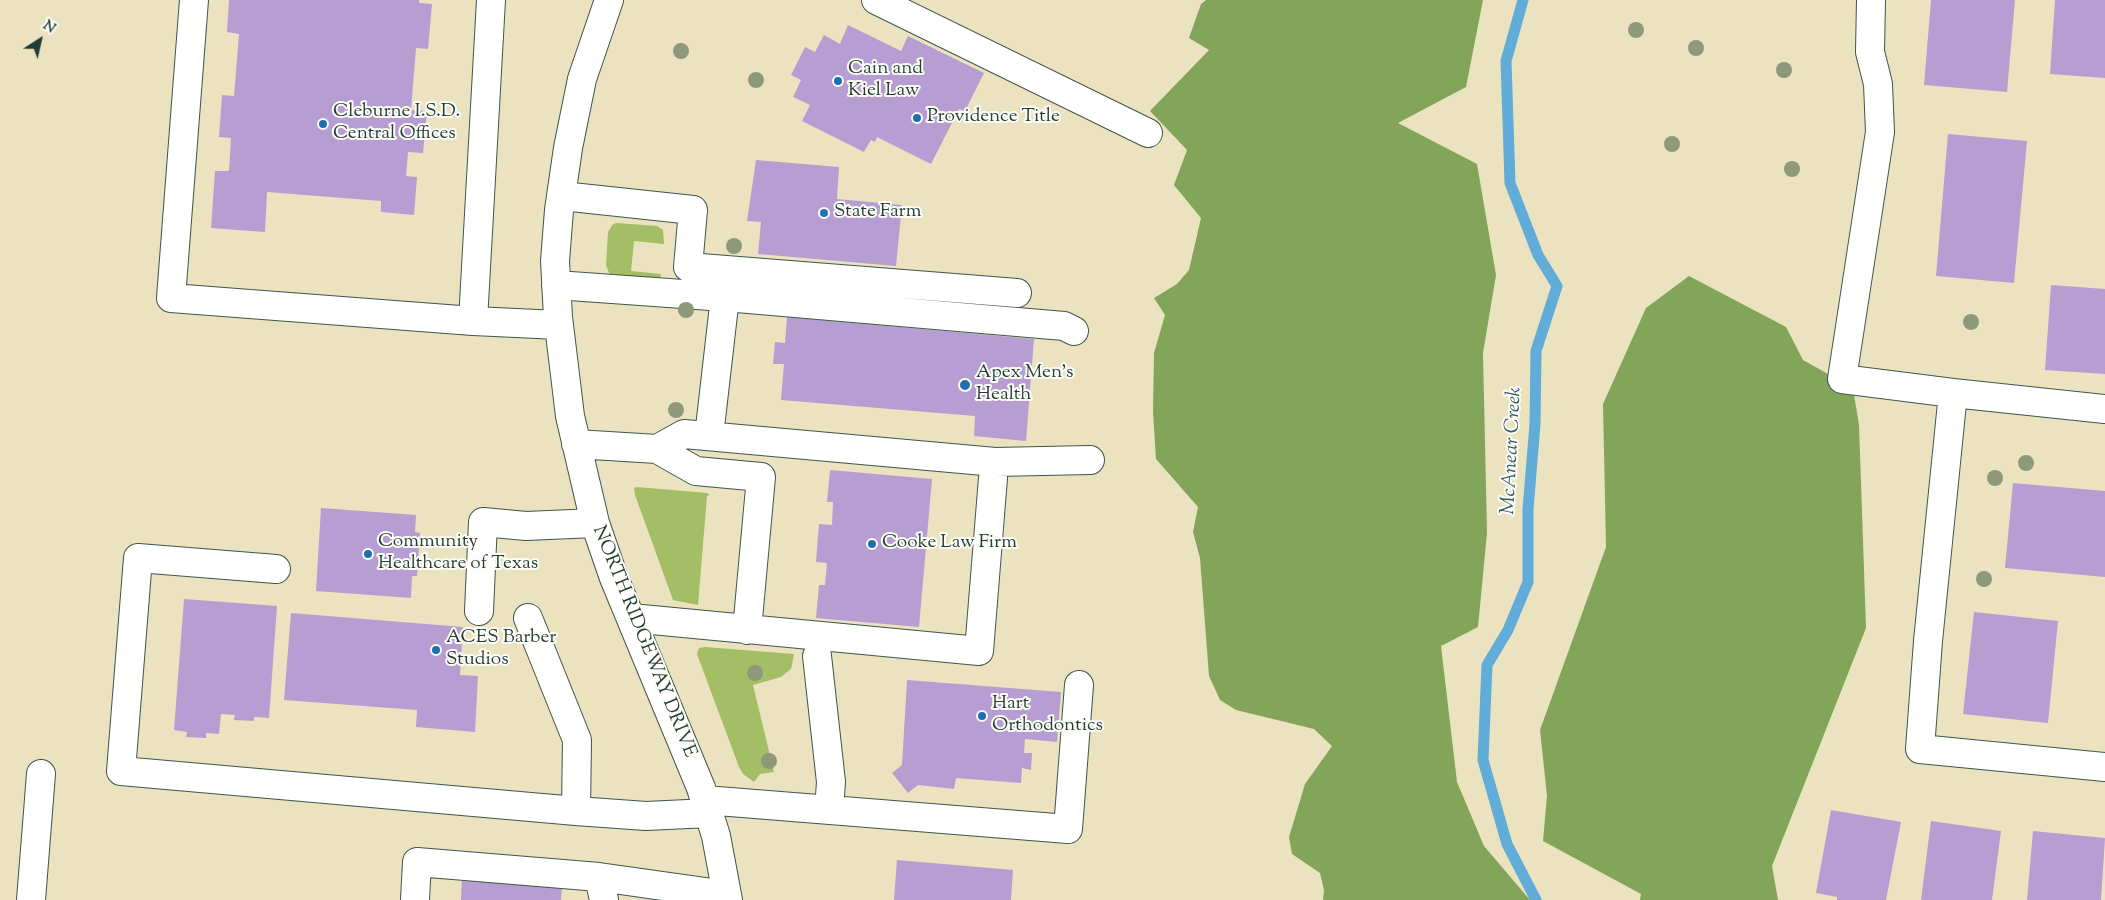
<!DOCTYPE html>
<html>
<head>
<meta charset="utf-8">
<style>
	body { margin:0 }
	#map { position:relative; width:2105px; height:900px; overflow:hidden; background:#ebe2c0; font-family:"Sorts Mill Goudy",serif }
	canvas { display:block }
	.north { position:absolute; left:15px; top:15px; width:50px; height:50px; -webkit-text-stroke:4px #fdfcf7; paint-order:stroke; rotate:35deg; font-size:14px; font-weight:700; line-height:20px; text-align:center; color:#1f3d34 }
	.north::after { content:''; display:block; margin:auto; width:18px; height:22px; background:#1f3d34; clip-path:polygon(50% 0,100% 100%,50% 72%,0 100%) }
</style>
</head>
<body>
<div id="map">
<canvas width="2105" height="900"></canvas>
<div class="north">N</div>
</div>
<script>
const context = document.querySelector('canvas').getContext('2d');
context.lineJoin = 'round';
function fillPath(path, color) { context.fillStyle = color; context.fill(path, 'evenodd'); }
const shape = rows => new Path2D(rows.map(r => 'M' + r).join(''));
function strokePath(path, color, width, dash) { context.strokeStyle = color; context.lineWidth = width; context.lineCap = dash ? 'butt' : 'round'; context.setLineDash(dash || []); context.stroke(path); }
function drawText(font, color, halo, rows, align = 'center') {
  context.font = font + ' "Sorts Mill Goudy",serif'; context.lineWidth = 4; context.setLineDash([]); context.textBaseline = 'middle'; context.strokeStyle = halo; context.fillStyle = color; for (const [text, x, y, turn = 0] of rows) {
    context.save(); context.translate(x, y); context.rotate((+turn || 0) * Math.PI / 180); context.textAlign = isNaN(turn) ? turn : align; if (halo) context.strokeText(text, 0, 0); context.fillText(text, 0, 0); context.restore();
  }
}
const green = shape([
	[617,223,657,226,663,230,664,244,634,241,631,271,661,274,660,281,613,276,609,273,606,265,608,232,613,224],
	[637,487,707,493,710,495,707,496,698,605,673,600,635,495,634,488],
	[705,647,794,654,791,669,781,677,753,685,774,772,760,774,754,782,743,774,739,767,697,654,699,648]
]);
const forest = shape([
	[1206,0,1483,0,1466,87,1398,123,1477,164,1496,275,1483,353,1487,533,1478,627,1441,646,1457,782,1484,846,1530,900,1323,900,1324,890,1320,873,1292,854,1289,837,1305,784,1332,746,1314,729,1236,710,1220,700,1209,676,1200,558,1193,532,1198,507,1156,459,1153,412,1154,353,1165,315,1154,298,1177,284,1189,270,1201,218,1174,185,1187,150,1150,111,1209,50,1189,38,1201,4],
	[1689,276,1786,327,1803,360,1853,388,1859,425,1866,628,1772,866,1778,900,1640,900,1641,894,1543,841,1547,796,1540,730,1606,547,1603,404,1646,308]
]);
const stream = shape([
	[1523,0,1506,61,1510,183,1538,255,1557,286,1536,351,1535,424,1528,509,1528,582,1508,630,1487,665,1483,760,1507,844,1536,900]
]);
const building = shape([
	[229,0,419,0,419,3,432,4,428,49,416,48,411,110,427,111,423,153,408,152,406,176,417,177,414,215,381,212,381,201,267,192,265,232,211,228,215,171,229,171,231,138,219,137,222,95,234,96,239,34,227,32],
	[1931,0,2015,0,2007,92,1924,85],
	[2055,0,2105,0,2105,78,2050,74],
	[848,25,901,51,908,36,984,73,965,111,959,109,931,164,877,137,875,142,871,140,864,152,802,121,810,105,793,97,801,80,791,75,805,47,815,52,824,35,840,44],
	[1948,134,2027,141,2014,283,1936,276],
	[756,160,839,167,837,199,902,205,896,266,758,254,761,222,747,221],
	[2051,285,2105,289,2105,374,2045,370],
	[787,317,1034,339,1026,441,974,436,975,416,781,400,784,364,773,364,775,342,785,343],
	[830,470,932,479,919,627,816,618,819,585,825,585,827,563,816,562,819,524,832,525,833,502,827,502],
	[2013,483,2105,491,2105,577,2005,568],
	[321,508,416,515,415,532,420,533,417,576,412,576,411,598,316,591],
	[184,599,277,606,269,718,254,717,254,721,234,720,235,715,221,714,219,734,206,733,206,738,186,737,187,732,174,730],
	[1974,612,2058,621,2048,723,1963,714],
	[291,613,463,627,460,675,478,676,475,732,416,727,417,710,284,700],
	[907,680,1061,692,1057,742,1025,739,1024,753,1032,753,1031,770,1022,768,1021,783,956,778,954,789,918,785,908,793,892,773,902,765],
	[1831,810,1901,822,1886,900,1837,900,1837,897,1816,893],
	[1931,821,2001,831,1992,900,1921,900],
	[2033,831,2105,838,2101,900,2027,900],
	[897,860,1013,870,1011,900,894,900],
	[462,876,562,885,561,900,461,900]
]);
const minor = shape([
	[194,0,171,298,473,321,559,325],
	[609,0,582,79,568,148,559,210,555,261,558,317,570,416,595,523,614,578,701,788,716,836,728,900],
	[876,0,1148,133],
	[1871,0,1870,52,1878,84,1880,132,1842,379,1953,393],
	[562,196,693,210,688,267,1017,293],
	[556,285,725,297,1064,326,1074,331],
	[473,321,491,0],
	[2105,409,1953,393,1928,641,1920,749,2105,767],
	[709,436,725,297],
	[576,444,657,449,684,434,995,462,1090,460],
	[657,449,696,471,761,477,747,630],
	[276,569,138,558,121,771,576,811,646,816,709,813],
	[479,611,483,522,526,526,595,523],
	[528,618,577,740,576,811],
	[631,618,979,651,993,478],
	[817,656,831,782,829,810],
	[705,800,1068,829,1079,685],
	[599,877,727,895],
	[31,900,41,774],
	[415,900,417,862,599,877,604,900]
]);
const trees = [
	[1636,30],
	[1696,48],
	[681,51],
	[1784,70],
	[756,80],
	[1672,144],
	[1792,169],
	[734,246],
	[686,310],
	[1971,322],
	[676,410],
	[2026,463],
	[1995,478],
	[1984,579],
	[755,673],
	[769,761]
];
const markers = [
	[838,81,5,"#1f6fb2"],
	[917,118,5,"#1f6fb2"],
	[323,124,5,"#1f6fb2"],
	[824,213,5,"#1f6fb2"],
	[965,385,6,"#1f6fb2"],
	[872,544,5,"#1f6fb2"],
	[368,554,5,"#1f6fb2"],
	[436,650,5,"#1f6fb2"],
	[982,716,5,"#1f6fb2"]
];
const poiNames = [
	["Cain and",848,70],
	["Kiel Law",848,92],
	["Cleburne I.S.D.",333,113],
	["Central Offices",333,135],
	["Providence Title",927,118],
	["State Farm",834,213],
	["Apex Men's",976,374],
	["Health",976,396],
	["Community",378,543],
	["Healthcare of Texas",378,565],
	["Cooke Law Firm",882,544],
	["ACES Barber",446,639],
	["Studios",446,661],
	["Hart",992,705],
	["Orthodontics",992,727]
];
const streetNames = [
	["NORTH RIDGEWAY DRIVE",643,642,68]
];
const waterNames = [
	["McAnear Creek",1513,451,-87]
];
fillPath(green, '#a3be65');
fillPath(forest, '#82a55a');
strokePath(stream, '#61acd9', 11);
fillPath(building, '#b69ed2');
strokePath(minor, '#3e5649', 30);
strokePath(minor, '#fff', 28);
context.fillStyle = '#8d997a';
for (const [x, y] of trees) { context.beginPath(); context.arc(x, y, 8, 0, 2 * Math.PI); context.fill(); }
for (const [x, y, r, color] of markers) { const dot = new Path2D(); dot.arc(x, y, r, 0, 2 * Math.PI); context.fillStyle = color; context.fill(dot); strokePath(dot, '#fdfcf7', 2); }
drawText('19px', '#1f3d34', '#fdfcf7', poiNames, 'left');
drawText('19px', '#1f3d34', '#fdfcf7', streetNames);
drawText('italic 20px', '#335e66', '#fdfcf7', waterNames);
</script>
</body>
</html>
